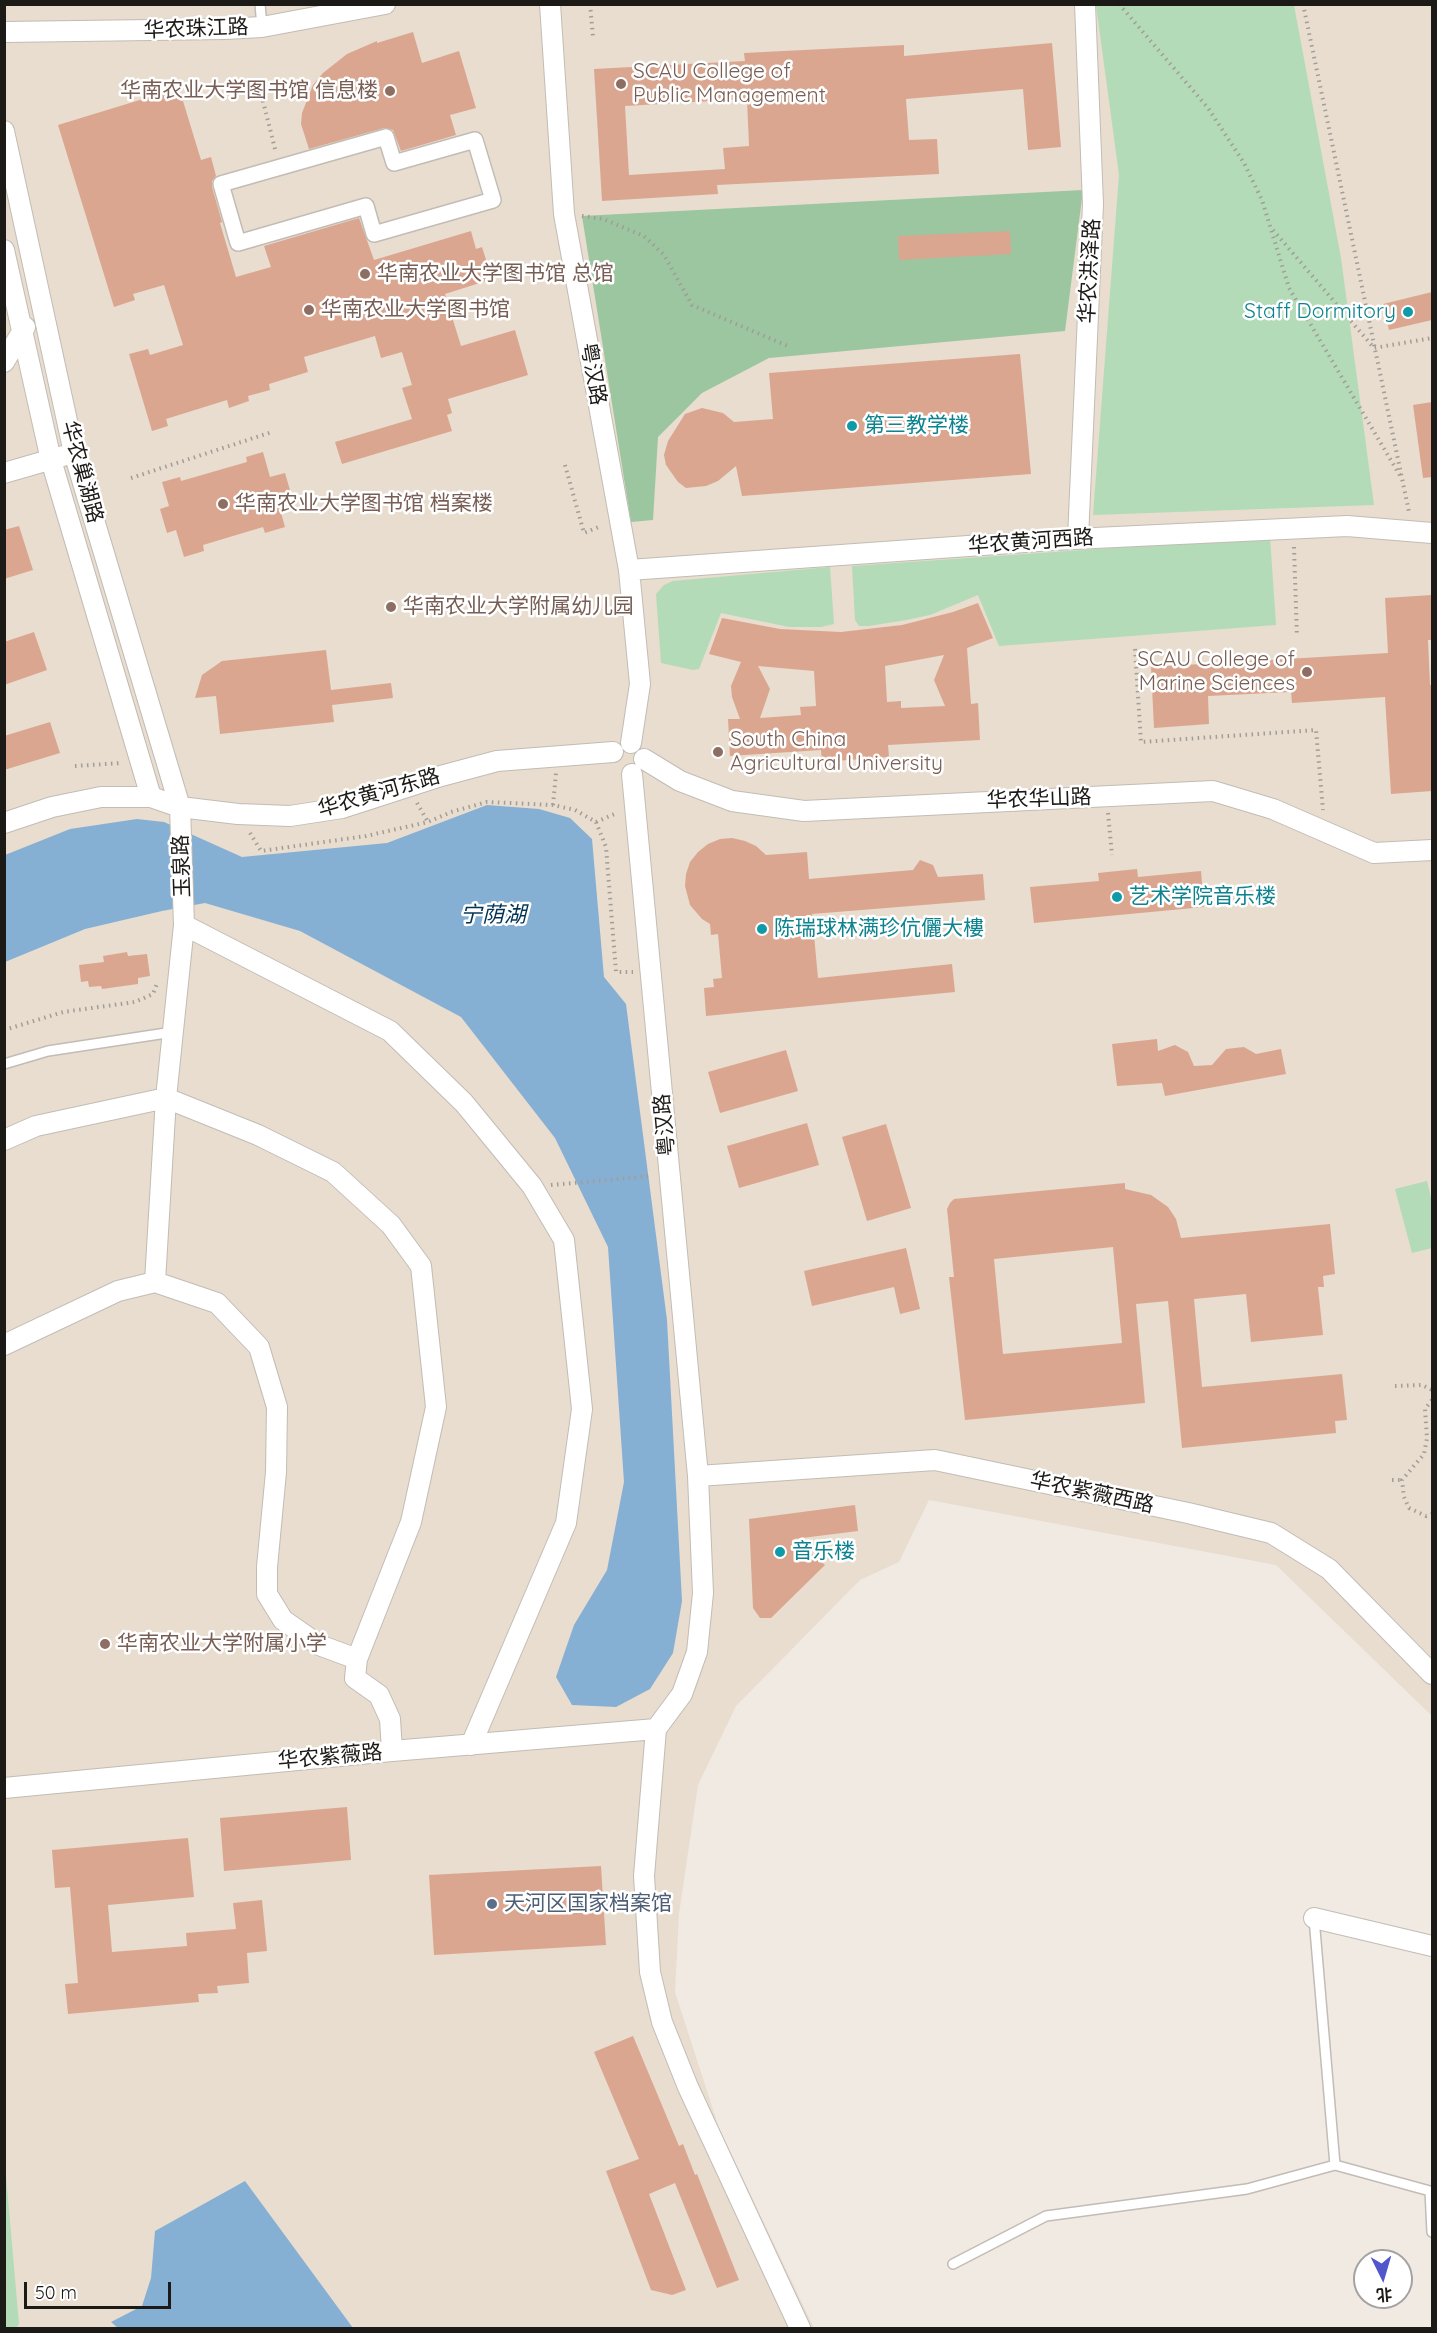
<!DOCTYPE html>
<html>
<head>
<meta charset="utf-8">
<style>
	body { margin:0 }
	#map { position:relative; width:1437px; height:2333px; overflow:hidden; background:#f1eae3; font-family:Quicksand,"Noto Sans SC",sans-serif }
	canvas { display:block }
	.frame { position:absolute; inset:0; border:6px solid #1c1a17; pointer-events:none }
	.north { position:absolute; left:1353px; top:2249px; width:60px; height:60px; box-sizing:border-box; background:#fff; border:2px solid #a4a3a2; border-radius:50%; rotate:175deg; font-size:16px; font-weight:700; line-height:24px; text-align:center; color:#1c1a17 }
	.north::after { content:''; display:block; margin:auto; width:21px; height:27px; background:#5156cc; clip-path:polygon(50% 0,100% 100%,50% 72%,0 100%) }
	.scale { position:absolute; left:24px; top:2282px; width:147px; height:27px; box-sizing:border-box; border:3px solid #1c1a17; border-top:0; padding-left:8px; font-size:18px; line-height:21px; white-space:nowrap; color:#1c1a17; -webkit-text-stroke:4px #fff; paint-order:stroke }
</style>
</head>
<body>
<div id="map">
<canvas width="1437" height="2333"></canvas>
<div class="frame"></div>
<div class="north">北</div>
<div class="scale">50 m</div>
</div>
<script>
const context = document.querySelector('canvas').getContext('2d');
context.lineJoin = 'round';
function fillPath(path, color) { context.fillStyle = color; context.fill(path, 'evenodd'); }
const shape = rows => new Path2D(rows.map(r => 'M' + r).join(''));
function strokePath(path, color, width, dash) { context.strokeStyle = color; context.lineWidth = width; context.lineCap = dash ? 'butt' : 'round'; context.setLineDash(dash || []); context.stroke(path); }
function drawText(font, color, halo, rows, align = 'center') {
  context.font = font + ' Quicksand,"Noto Sans SC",sans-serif'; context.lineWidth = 5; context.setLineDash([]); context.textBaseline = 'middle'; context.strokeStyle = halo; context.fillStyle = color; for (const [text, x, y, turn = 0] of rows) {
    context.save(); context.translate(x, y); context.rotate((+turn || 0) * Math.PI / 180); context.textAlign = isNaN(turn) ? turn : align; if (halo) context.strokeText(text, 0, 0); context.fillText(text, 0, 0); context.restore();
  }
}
const built = shape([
	[5,5,1432,5,1432,1716,1276,1565,929,1500,899,1562,860,1580,736,1706,698,1785,679,1914,675,1992,719,2128,814,2328,5,2328]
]);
const green = shape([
	[1096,5,1294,5,1341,258,1374,505,1093,515,1119,175],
	[1270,537,1276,625,999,646,978,595,930,615,906,620,869,626,859,626,855,620,852,566],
	[830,567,834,624,821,627,789,627,721,613,699,669,693,670,661,663,656,594,664,585,673,581],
	[1427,1181,1432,1202,1432,1248,1412,1253,1395,1189],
	[4,2153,19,2324,16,2328,5,2328]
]);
const forest = shape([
	[1083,190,1065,331,769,358,702,393,658,437,653,520,631,522,582,216]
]);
const water = shape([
	[487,805,539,809,570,818,592,839,604,977,626,1004,667,1320,682,1601,673,1653,650,1689,616,1707,572,1705,556,1677,574,1625,607,1570,624,1482,608,1247,555,1138,461,1017,300,931,205,903,162,911,85,929,5,962,5,855,70,829,137,819,164,822,242,857,387,843],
	[245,2181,353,2328,118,2328,111,2322,142,2306,151,2278,155,2231]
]);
const building = shape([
	[413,32,422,63,459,51,476,108,450,115,456,135,401,151,393,130,384,128,309,149,301,124,302,113,313,85,323,73,347,54,377,41,377,43],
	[1052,43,1061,147,1028,150,1023,89,906,99,909,140,937,139,939,174,717,185,718,194,602,201,594,69,745,61,744,53,904,45,904,56],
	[747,99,749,146,723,148,725,169,629,175,625,106],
	[179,88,201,160,211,157,216,176,212,181,212,187,222,222,220,223,236,277,271,267,264,246,359,218,374,260,471,231,476,249,482,247,489,269,483,271,486,281,445,294,461,346,515,330,528,375,448,399,452,413,447,415,452,431,342,464,335,442,412,419,402,388,412,385,402,352,381,358,375,336,304,357,308,372,269,384,270,390,248,396,249,401,229,408,227,400,166,419,168,426,152,431,129,354,148,349,150,355,183,345,164,285,133,294,135,300,114,307,58,125],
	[1010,231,1011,254,899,260,898,236],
	[1432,292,1432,320,1389,330,1383,304],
	[1020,354,1031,474,742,496,736,466,718,481,706,486,686,488,678,482,666,465,664,455,668,441,685,414,702,408,723,413,734,422,773,419,769,373],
	[1432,402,1432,477,1423,478,1413,405],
	[263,452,270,477,285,473,292,497,278,502,285,527,265,533,263,527,203,545,204,551,184,557,176,530,167,533,160,509,169,506,162,482,180,477,181,481,247,462,246,457],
	[19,526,33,570,4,579,4,530],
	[1432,595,1432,640,1428,640,1430,685,1432,685,1432,791,1391,794,1385,697,1292,703,1291,692,1208,696,1209,724,1154,728,1151,667,1388,653,1385,598],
	[978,603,993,638,967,648,971,704,978,703,980,740,888,745,889,757,822,762,821,750,730,756,728,719,740,719,732,697,731,686,741,662,709,654,722,618,780,629,841,632,902,625,953,612],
	[944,655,934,680,945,706,901,708,901,701,887,702,885,666],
	[758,666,814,671,816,706,800,707,801,715,760,718,770,689],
	[34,632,47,670,4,685,4,642],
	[326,650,331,690,391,683,393,698,332,705,334,722,220,734,216,696,195,698,202,675,222,661],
	[50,722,60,753,4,770,4,736],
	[732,838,745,841,756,846,766,855,807,852,809,879,913,870,920,860,933,865,938,877,983,874,985,900,812,914,818,978,952,964,955,992,706,1016,704,988,714,987,713,979,722,978,718,934,711,935,710,924,702,919,690,905,685,886,686,874,690,862,698,852,708,844,720,839],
	[1137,869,1138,877,1201,871,1204,907,1034,923,1030,887,1099,881,1098,873],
	[127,952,128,956,147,954,150,976,138,978,138,984,102,989,101,986,89,987,88,981,81,982,79,965,104,962,103,956],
	[1157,1039,1158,1051,1175,1045,1188,1052,1194,1066,1212,1065,1226,1049,1244,1047,1256,1054,1281,1049,1286,1074,1165,1096,1162,1083,1117,1086,1112,1044],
	[786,1050,798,1091,720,1113,708,1072],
	[807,1123,819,1165,739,1188,727,1146],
	[886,1124,911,1208,867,1221,842,1137],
	[1125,1183,1125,1189,1151,1195,1168,1207,1176,1219,1181,1238,1330,1224,1335,1274,1323,1276,1324,1287,1318,1287,1323,1335,1251,1342,1246,1294,1194,1299,1202,1387,1342,1374,1347,1420,1335,1421,1336,1433,1182,1448,1168,1301,1136,1304,1145,1403,965,1420,949,1277,954,1277,947,1209,950,1203,954,1199],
	[1113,1247,1122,1343,1003,1354,994,1259],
	[906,1248,920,1309,900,1314,894,1287,812,1306,804,1271],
	[855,1505,858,1531,794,1539,825,1565,771,1618,760,1618,753,1608,749,1519],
	[347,1807,351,1860,224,1871,220,1818],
	[188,1838,194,1897,108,1905,112,1952,187,1946,186,1933,236,1929,233,1903,262,1900,267,1951,247,1953,249,1983,217,1986,218,1993,198,1994,199,2002,68,2014,65,1984,78,1983,70,1887,55,1888,52,1850],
	[601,1866,606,1945,434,1955,429,1875],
	[633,2036,679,2146,683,2144,695,2175,697,2174,739,2280,717,2288,675,2183,649,2194,686,2290,672,2295,651,2290,606,2171,639,2159,594,2052]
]);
const path = shape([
	[590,4,593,37],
	[1119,4,1208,108,1244,163,1262,200,1289,288,1402,479],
	[1303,4,1409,512],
	[263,101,276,153],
	[582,216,603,219,644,236,664,255,692,305,790,347],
	[1273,230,1374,348,1432,338],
	[565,465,584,533,601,526],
	[131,478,272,432],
	[1294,547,1297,637],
	[1135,649,1141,742,1316,730,1323,810],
	[75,766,122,763],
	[417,803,428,822],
	[553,805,556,773],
	[1108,813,1112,855],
	[596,822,617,813],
	[250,833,261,851,366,836,428,822,451,812,487,802,553,805,575,810,596,822,606,847,616,972,633,972],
	[4,1030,63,1012,135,1002,153,994,158,981],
	[551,1185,651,1176],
	[1395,1386,1422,1385,1432,1390],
	[1432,1400,1425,1409,1427,1438,1424,1454,1402,1480,1404,1497,1409,1508,1426,1516,1432,1514],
	[1392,1480,1402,1480]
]);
const service = shape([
	[260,4,262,27],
	[4,1064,48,1051,173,1032],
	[1335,2165,1430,2191,1432,2232],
	[953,2264,1046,2216,1247,2189,1335,2165,1314,1918]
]);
const pedestrian = shape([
	[386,137,394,163,475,140,493,200,374,234,366,206,238,243,221,184,386,137]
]);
const minor = shape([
	[550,4,564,214,629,570,640,684,631,743],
	[4,32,225,29,262,27,385,4],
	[4,131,74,453,180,807,184,925,166,1098,155,1282],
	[4,250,51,460,151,797],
	[4,362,25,327],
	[4,473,63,456],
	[1078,538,1093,204,1085,4],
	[629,570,1053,540,1347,526,1432,533],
	[644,759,680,781,732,801,804,811,1213,791,1273,809,1374,853,1432,850],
	[632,774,698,1476,703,1593,697,1652,682,1694,656,1729,644,1876,650,1972,662,2022,688,2087,800,2328],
	[4,823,52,807,101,797,151,797,180,807,238,814,290,816,342,808,441,776,497,761,613,752],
	[184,925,390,1031,464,1103,532,1186,564,1240,582,1409,566,1523,471,1745],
	[4,1140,36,1126,166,1098,258,1135,333,1172,391,1225,421,1266,436,1407,411,1522,357,1659,355,1678,379,1695,390,1719,392,1751],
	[4,1345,118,1291,155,1282,217,1303,259,1347,277,1407,276,1472,267,1567,267,1594,283,1620,319,1645,357,1659],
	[698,1476,935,1460,1188,1513,1271,1533,1329,1569,1432,1674],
	[4,1788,392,1751,656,1729],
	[1314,1918,1432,1946]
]);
const markers = [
	[621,84,6,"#8d6e63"],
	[390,91,6,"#8d6e63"],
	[365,274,6,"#8d6e63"],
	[309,310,6,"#8d6e63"],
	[1408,312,6,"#0f9aa8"],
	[852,426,6,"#0f9aa8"],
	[223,504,6,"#8d6e63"],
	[391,607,6,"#8d6e63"],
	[1307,672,6,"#8d6e63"],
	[718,752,6,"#8d6e63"],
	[1117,897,6,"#0f9aa8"],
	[762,929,6,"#0f9aa8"],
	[780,1552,6,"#0f9aa8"],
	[105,1644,6,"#8d6e63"],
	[492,1904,6,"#5c6f8a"]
];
const streetNames = [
	["华农珠江路",196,29,-2],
	["华农洪泽路",1090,271,-87],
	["粤汉路",593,374,80],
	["华农巢湖路",82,472,75],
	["华农黄河西路",1031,542,-4],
	["华农黄河东路",379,793,-16],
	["华农华山路",1039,799,-2],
	["玉泉路",182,866,-92],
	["粤汉路",665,1125,-95],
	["华农紫薇西路",1092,1493,12],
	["华农紫薇路",330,1757,-5]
];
const educationNames = [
	["SCAU College of",633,72],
	["Public Management",633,96],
	["华南农业大学图书馆 信息楼",378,91,"right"],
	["华南农业大学图书馆 总馆",377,274],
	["华南农业大学图书馆",321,310],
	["华南农业大学图书馆 档案楼",235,504],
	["华南农业大学附属幼儿园",403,607],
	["SCAU College of",1295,660,"right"],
	["Marine Sciences",1295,684,"right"],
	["South China",730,740],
	["Agricultural University",730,764],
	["华南农业大学附属小学",117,1644]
];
const cultureNames = [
	["Staff Dormitory",1396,312,"right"],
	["第三教学楼",864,426],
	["艺术学院音乐楼",1129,897],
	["陈瑞球林满珍伉儷大樓",774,929],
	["音乐楼",792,1552]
];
const serviceNames = [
	["天河区国家档案馆",504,1904]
];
const waterNames = [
	["宁荫湖",493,915]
];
fillPath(built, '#e8ddcf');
fillPath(green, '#b3dbb8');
fillPath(forest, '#9bc6a0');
fillPath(water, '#86afd4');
fillPath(building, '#dba690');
strokePath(service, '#c2bcb5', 12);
strokePath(pedestrian, '#c2bcb5', 18);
strokePath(minor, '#c2bcb5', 22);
strokePath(path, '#a29d97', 4, [1.5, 4.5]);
strokePath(service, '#fff', 9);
strokePath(pedestrian, '#fff', 15);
strokePath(minor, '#fff', 20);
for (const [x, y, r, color] of markers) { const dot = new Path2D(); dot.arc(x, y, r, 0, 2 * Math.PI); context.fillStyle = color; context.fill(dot); strokePath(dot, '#fff', 2); }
drawText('21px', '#1c1a17', '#fff', streetNames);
drawText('21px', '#785e54', '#fff', educationNames, 'left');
drawText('21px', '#0d838f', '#fff', cultureNames, 'left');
drawText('21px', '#4e5e75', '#fff', serviceNames, 'left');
drawText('italic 22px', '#003356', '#fff', waterNames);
</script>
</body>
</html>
